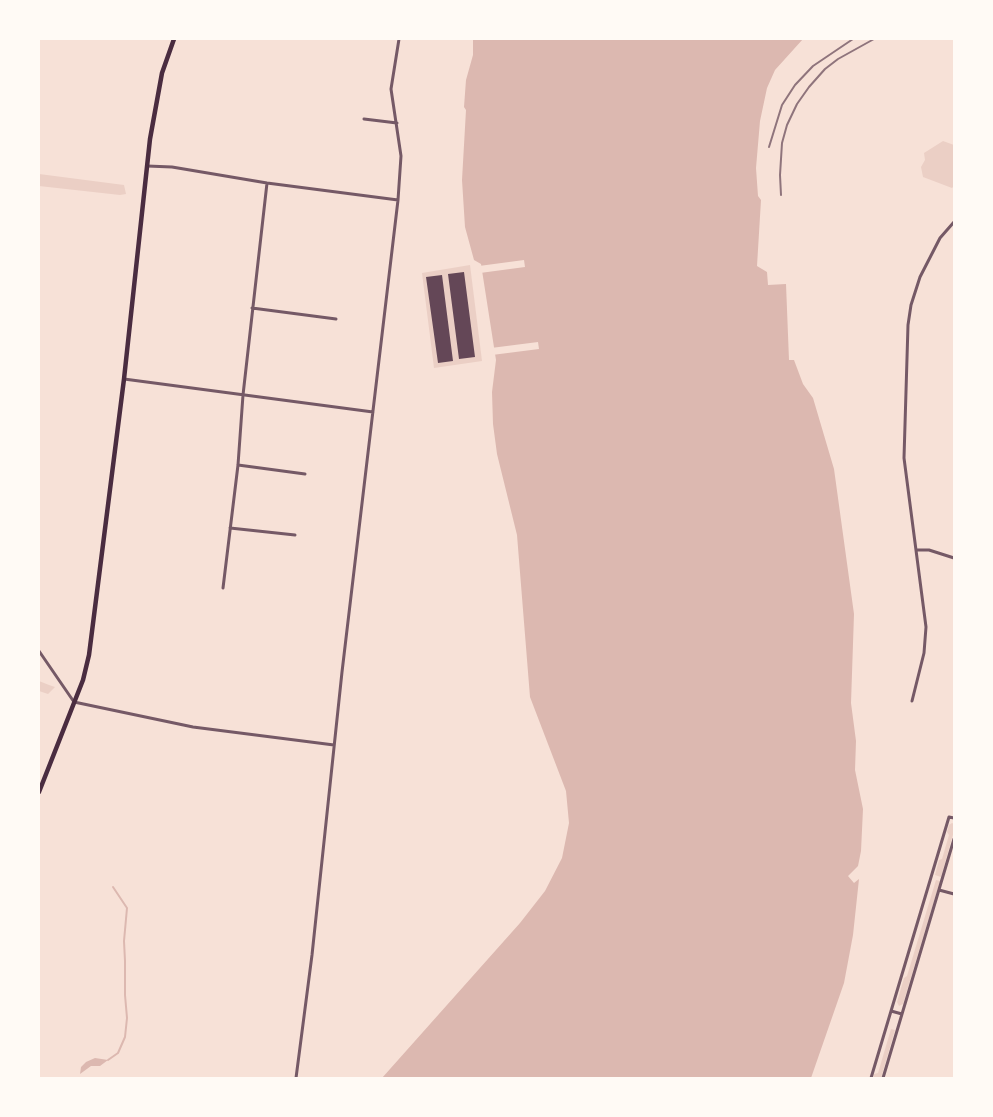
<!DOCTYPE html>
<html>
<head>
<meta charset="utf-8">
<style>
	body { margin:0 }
	#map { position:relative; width:993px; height:1117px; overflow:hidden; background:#f7e1d7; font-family:"Noto Sans",sans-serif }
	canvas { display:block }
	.frame { position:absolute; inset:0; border:40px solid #fffaf5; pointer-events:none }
</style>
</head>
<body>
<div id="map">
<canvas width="993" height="1117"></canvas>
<div class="frame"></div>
</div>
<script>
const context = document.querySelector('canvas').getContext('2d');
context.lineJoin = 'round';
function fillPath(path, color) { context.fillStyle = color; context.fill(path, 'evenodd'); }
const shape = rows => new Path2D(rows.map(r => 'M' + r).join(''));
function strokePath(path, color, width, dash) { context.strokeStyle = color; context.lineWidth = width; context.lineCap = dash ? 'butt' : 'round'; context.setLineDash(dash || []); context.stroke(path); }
const green = shape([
	[943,141,954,145,954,186,952,188,923,177,921,167,925,160,924,153],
	[39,174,124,185,126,194,120,195,39,186],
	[470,265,482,361,434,368,422,273],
	[39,681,49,685,55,687,48,694,39,691],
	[952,823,954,824,954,831,941,877,935,875,939,860,942,859,949,835,947,832,949,825],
	[936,880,940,881,903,1004,899,1006,897,1002,904,978,907,976],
	[891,1029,895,1030,881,1078,873,1078,874,1074,878,1073]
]);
const water = shape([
	[473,39,803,39,775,70,767,88,760,121,756,168,758,196,761,200,757,266,767,272,768,285,786,284,789,360,794,360,803,384,813,398,834,469,854,614,851,703,856,741,855,770,863,809,861,851,858,866,848,876,854,883,859,879,853,935,844,983,811,1078,382,1078,520,923,545,891,562,858,569,823,566,791,530,697,517,535,497,454,493,424,492,392,496,360,481,264,474,260,465,227,462,180,466,110,464,107,466,80,473,55],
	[95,1058,108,1060,100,1066,91,1066,80,1074,81,1067,86,1062]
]);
const pier = shape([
	[524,260,525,267,480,273,479,266],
	[538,342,539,349,492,355,491,348]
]);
const stream = shape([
	[108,1060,118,1053,125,1037,127,1018,125,995,125,961,124,941,127,908,113,887]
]);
const building = shape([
	[464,272,475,357,459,359,448,274],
	[442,275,453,361,438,363,426,277]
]);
const minor = shape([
	[364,119,397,123],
	[147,166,172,167,267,183,398,200],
	[252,308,336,319],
	[124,379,373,412],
	[238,465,305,474],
	[230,528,295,535],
	[917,550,929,550,954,558],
	[223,588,238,465,243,395,267,183],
	[39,651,74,702,193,727,334,745],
	[912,701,924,653,926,627,904,458,908,325,911,305,920,277,940,238,954,222],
	[939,890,954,894],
	[891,1011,902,1014],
	[296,1078,312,955,342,672,398,200,401,156,391,89,399,39],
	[871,1078,949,817,954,818],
	[883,1078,954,839]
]);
const secondary = shape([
	[39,792,83,680,89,655,124,379,150,139,162,73,174,39]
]);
const rail = shape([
	[769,147,782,105,795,85,813,66,853,39],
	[781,195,780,175,782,143,787,125,797,104,809,87,825,69,838,59,874,39]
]);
fillPath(green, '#ebcfc5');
fillPath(water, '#dcb8b0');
fillPath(pier, '#f7e1d7');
strokePath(stream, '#dcb8b0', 2);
fillPath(building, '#644757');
strokePath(minor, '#755966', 3);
strokePath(secondary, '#4a2c40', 4.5);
strokePath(rail, '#8f747c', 2);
</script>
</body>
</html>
